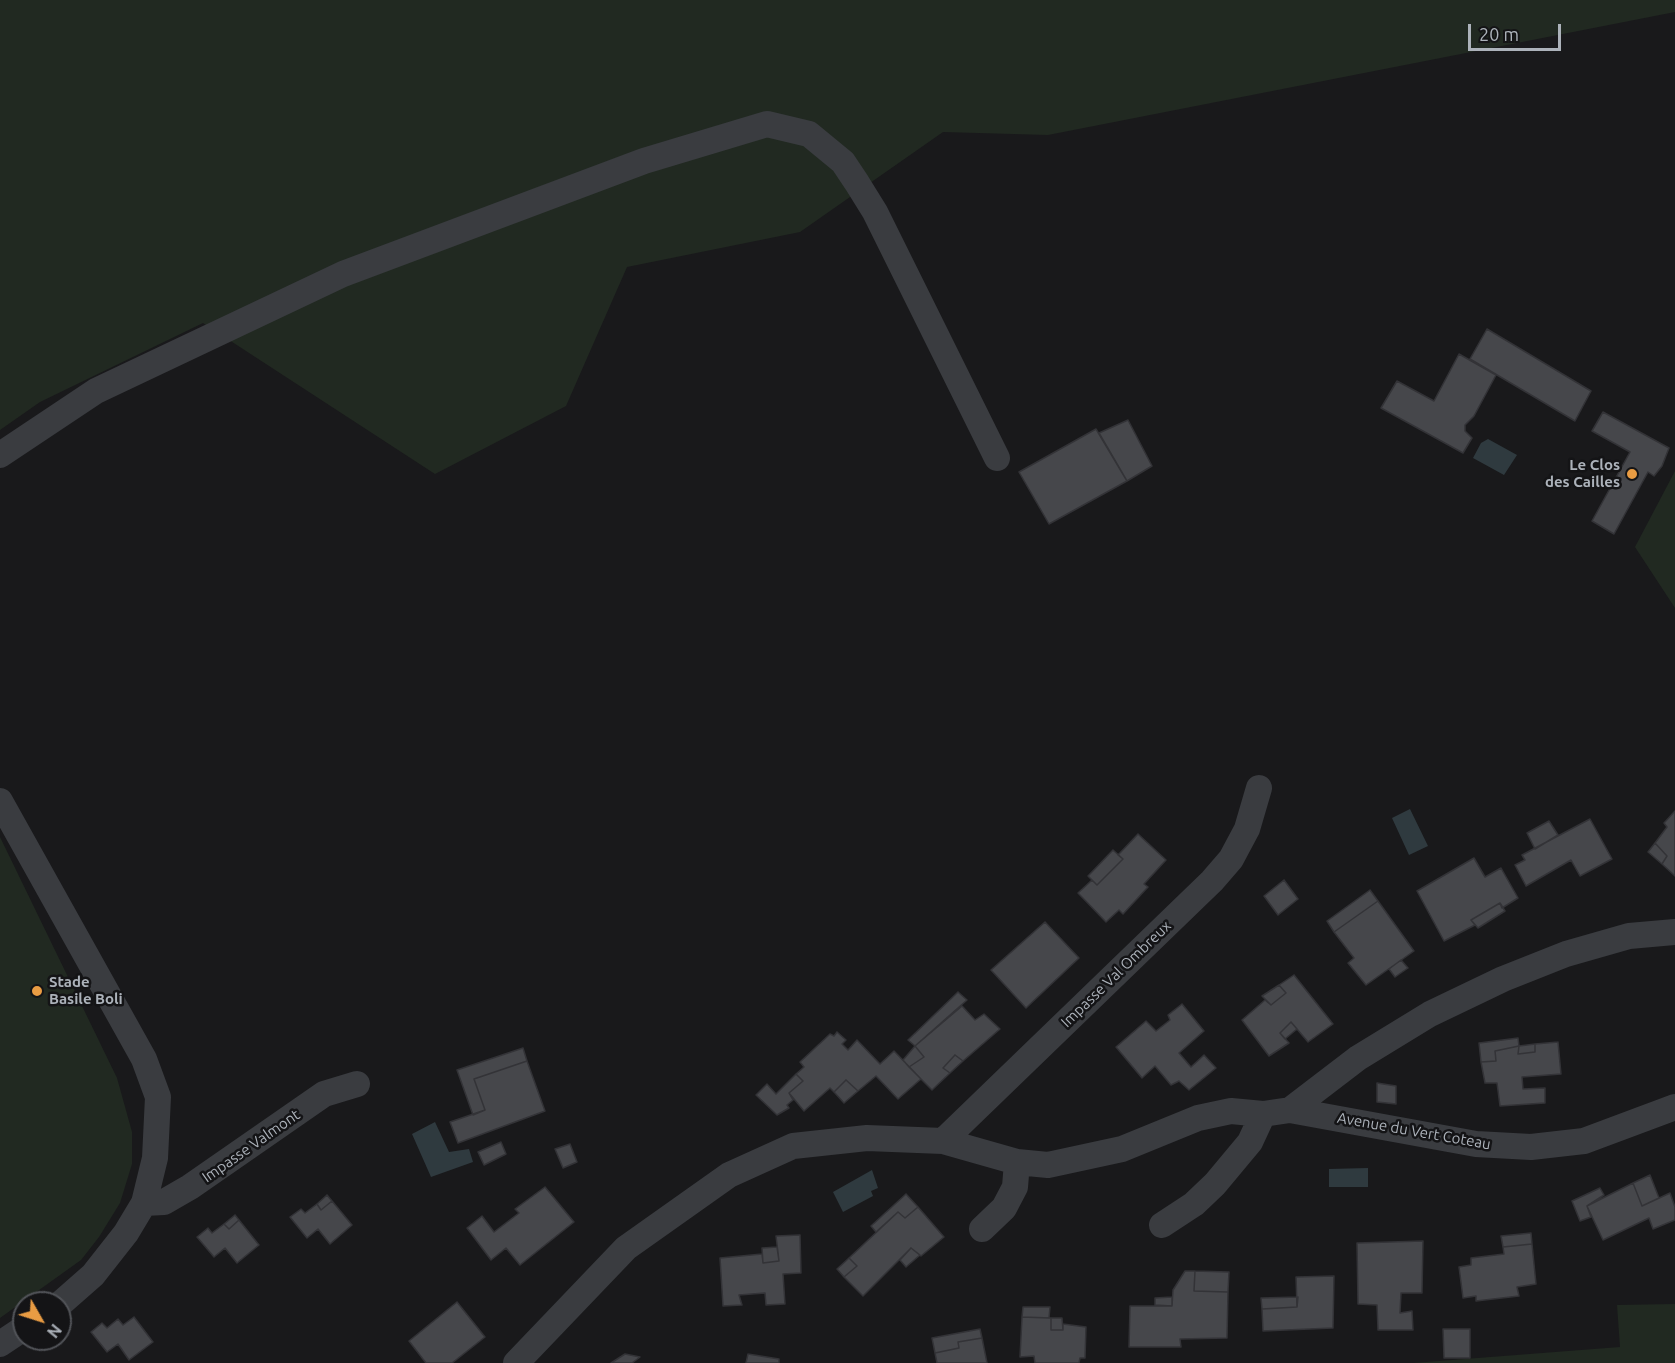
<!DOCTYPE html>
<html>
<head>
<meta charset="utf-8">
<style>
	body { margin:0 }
	#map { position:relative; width:1675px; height:1363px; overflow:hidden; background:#19191b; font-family:Ubuntu,sans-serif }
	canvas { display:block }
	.north { position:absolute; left:12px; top:1291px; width:60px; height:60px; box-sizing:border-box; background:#141416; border:2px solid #515358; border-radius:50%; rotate:129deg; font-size:16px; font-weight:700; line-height:24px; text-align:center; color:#acb2ba }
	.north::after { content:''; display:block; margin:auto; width:21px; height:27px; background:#e99c43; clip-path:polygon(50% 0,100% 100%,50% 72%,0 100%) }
	.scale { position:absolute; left:1468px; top:24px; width:93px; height:27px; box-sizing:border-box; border:3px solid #acb2ba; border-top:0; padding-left:8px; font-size:18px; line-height:21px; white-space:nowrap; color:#acb2ba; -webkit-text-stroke:4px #141416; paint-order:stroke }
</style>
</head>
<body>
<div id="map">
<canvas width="1675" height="1363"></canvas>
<div class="north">N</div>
<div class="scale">20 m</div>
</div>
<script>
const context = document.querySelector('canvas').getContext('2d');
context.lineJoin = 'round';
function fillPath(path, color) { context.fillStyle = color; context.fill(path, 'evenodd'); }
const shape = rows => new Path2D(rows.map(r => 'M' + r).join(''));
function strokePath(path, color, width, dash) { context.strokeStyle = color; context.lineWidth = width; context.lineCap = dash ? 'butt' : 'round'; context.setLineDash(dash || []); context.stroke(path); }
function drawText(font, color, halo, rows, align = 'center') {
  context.font = font + ' Ubuntu,sans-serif'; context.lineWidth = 5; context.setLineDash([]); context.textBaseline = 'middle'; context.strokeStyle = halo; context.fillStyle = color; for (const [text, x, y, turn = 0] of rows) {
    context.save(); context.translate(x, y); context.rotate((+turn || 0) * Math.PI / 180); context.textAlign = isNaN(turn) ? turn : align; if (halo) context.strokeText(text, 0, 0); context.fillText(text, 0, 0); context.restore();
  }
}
const green = shape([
	[0,0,1675,0,1675,12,1048,135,943,132,800,232,627,267,566,406,435,474,203,323,40,402,0,430],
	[1675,471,1675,608,1635,547],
	[0,837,117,1078,132,1132,132,1164,120,1203,99,1237,81,1260,0,1318],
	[1675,1304,1675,1363,1413,1363,1620,1347,1617,1305]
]);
const water = shape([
	[1488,439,1517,455,1504,475,1473,458,1481,443],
	[1410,809,1428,846,1409,855,1392,818],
	[435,1122,449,1152,469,1149,473,1162,431,1177,412,1134],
	[1368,1168,1368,1187,1329,1187,1329,1169],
	[872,1170,878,1188,871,1191,873,1196,843,1212,833,1192]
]);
const building = shape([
	[1487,329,1591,391,1575,421,1470,359,1487,329],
	[1459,354,1496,375,1474,416,1465,425,1465,431,1472,438,1463,453,1381,408,1397,381,1434,401,1459,354],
	[1603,412,1669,448,1662,466,1654,476,1648,472,1614,534,1592,521,1630,452,1592,431,1603,412],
	[1128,420,1152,466,1127,481,1099,433,1128,420],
	[1096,429,1127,481,1049,524,1019,472,1096,429],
	[1675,811,1675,876,1662,864,1667,856,1655,843,1667,827,1664,823,1675,811],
	[1590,819,1612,859,1580,876,1571,860,1526,886,1515,865,1525,860,1522,855,1590,819],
	[1549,821,1558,835,1535,849,1527,833,1549,821],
	[1138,834,1166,860,1144,884,1148,887,1123,914,1119,910,1106,922,1078,893,1092,880,1097,885,1123,859,1118,855,1138,834],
	[1655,843,1667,856,1662,864,1648,852,1655,843],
	[1113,850,1123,859,1097,885,1088,876,1113,850],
	[1474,858,1485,877,1501,868,1518,898,1502,908,1500,903,1471,920,1475,925,1444,941,1417,891,1474,858],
	[1284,880,1298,899,1278,915,1264,896,1284,880],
	[1370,890,1378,901,1334,932,1327,921,1370,890],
	[1378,901,1414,951,1366,985,1348,963,1354,958,1334,932,1378,901],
	[1500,903,1505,911,1478,928,1471,920,1500,903],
	[1045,922,1079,958,1026,1008,991,970,1045,922],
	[1401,960,1408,968,1395,977,1389,969,1401,960],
	[1294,975,1333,1024,1308,1042,1291,1022,1280,1033,1289,1043,1269,1056,1242,1020,1265,1000,1271,1005,1286,993,1279,985,1294,975],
	[1279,985,1286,993,1271,1005,1262,996,1279,985],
	[958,992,967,1000,915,1046,908,1040,958,992],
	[1182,1004,1204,1031,1179,1053,1191,1067,1204,1055,1216,1068,1189,1090,1179,1081,1171,1085,1155,1066,1142,1078,1116,1047,1146,1021,1156,1031,1170,1020,1168,1015,1182,1004],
	[962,1006,975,1020,984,1014,1000,1029,963,1061,955,1055,943,1068,950,1073,932,1090,909,1067,924,1057,915,1046,962,1006],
	[1291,1022,1297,1029,1285,1039,1280,1033,1291,1022],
	[837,1032,846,1040,842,1044,848,1050,857,1040,880,1064,894,1051,921,1079,898,1099,876,1076,858,1091,846,1080,834,1092,830,1088,804,1111,789,1093,803,1081,796,1074,804,1067,800,1062,830,1034,834,1036,837,1032],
	[1518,1038,1519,1046,1495,1051,1496,1061,1481,1062,1479,1043,1518,1038],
	[1558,1042,1561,1074,1522,1077,1523,1089,1545,1088,1545,1103,1500,1106,1497,1083,1485,1083,1481,1062,1496,1061,1495,1051,1519,1046,1518,1054,1535,1052,1535,1044,1558,1042],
	[1535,1044,1535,1052,1518,1054,1519,1046,1535,1044],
	[915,1046,924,1057,909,1067,903,1060,915,1046],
	[523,1048,527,1061,474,1079,485,1110,473,1115,457,1070,523,1048],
	[955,1055,963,1061,950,1073,943,1068,955,1055],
	[527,1061,545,1111,458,1143,450,1122,485,1110,474,1079,527,1061],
	[796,1074,803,1081,789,1093,793,1100,787,1105,789,1108,777,1115,756,1095,767,1084,776,1094,796,1074],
	[846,1080,858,1091,844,1103,834,1092,846,1080],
	[1377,1083,1396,1086,1396,1104,1377,1102,1377,1083],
	[501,1142,506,1154,484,1165,478,1152,501,1142],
	[570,1144,577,1162,563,1168,555,1149,570,1144],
	[1650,1175,1659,1198,1642,1206,1633,1183,1650,1175],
	[1633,1183,1642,1206,1670,1193,1675,1207,1675,1220,1653,1229,1649,1218,1603,1240,1587,1206,1633,1183],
	[545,1187,574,1222,520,1265,506,1248,491,1260,467,1228,482,1216,494,1232,519,1213,515,1209,545,1187],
	[1600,1188,1604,1195,1587,1206,1591,1217,1580,1221,1572,1201,1600,1188],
	[906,1194,918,1207,905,1218,898,1212,876,1232,871,1226,906,1194],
	[327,1195,332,1201,321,1210,317,1204,327,1195],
	[332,1201,352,1225,330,1244,318,1229,307,1238,290,1217,301,1209,305,1213,317,1204,321,1210,332,1201],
	[918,1207,944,1237,921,1256,911,1248,863,1296,844,1277,857,1266,849,1258,898,1212,905,1218,918,1207],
	[235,1215,239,1220,229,1229,224,1224,235,1215],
	[239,1220,259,1245,237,1263,225,1248,214,1257,197,1237,208,1228,212,1233,224,1224,229,1229,239,1220],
	[1531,1233,1532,1244,1503,1247,1501,1236,1531,1233],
	[800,1235,801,1273,783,1274,785,1304,766,1305,765,1293,739,1295,742,1305,723,1306,720,1258,762,1254,763,1263,779,1261,776,1236,800,1235],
	[1423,1241,1422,1293,1401,1293,1400,1313,1412,1311,1413,1330,1378,1330,1377,1305,1358,1304,1357,1243,1423,1241],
	[1532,1244,1536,1284,1517,1287,1519,1296,1476,1301,1476,1296,1463,1298,1459,1267,1471,1265,1471,1258,1504,1254,1503,1247,1532,1244],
	[777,1247,779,1261,763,1263,762,1248,777,1247],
	[911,1248,920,1255,906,1267,900,1260,911,1248],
	[849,1258,857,1266,844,1277,837,1269,849,1258],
	[1185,1271,1195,1271,1194,1291,1228,1292,1227,1338,1180,1339,1181,1347,1129,1347,1130,1306,1172,1306,1173,1290,1185,1271],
	[1195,1271,1229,1272,1228,1292,1194,1291,1195,1271],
	[1334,1276,1333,1328,1263,1331,1262,1309,1297,1307,1296,1277,1334,1276],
	[1172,1297,1172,1306,1155,1305,1155,1298,1172,1297],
	[1298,1297,1297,1307,1262,1309,1261,1298,1298,1297],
	[457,1302,485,1337,452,1363,426,1363,409,1341,457,1302],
	[1023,1307,1050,1307,1049,1318,1022,1317,1023,1307],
	[134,1317,153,1342,129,1360,118,1344,107,1352,91,1332,102,1323,107,1328,118,1319,123,1325,134,1317],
	[1022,1317,1051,1318,1051,1330,1063,1330,1063,1324,1086,1327,1085,1358,1080,1358,1079,1363,1035,1363,1034,1356,1020,1357,1022,1317],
	[1051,1318,1062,1318,1063,1330,1051,1330,1051,1318],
	[980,1329,982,1338,958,1342,959,1348,935,1353,932,1338,980,1329],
	[1443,1329,1470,1329,1470,1358,1444,1358,1443,1329],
	[982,1338,987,1363,937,1363,935,1353,959,1348,958,1342,982,1338],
	[625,1354,640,1357,632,1363,611,1363,625,1354],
	[748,1354,779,1359,779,1363,746,1363,748,1354]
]);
const street = shape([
	[0,455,96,391,343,274,644,161,767,124,809,134,843,162,857,183,875,212,997,458],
	[0,801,144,1059,158,1097,155,1158,144,1203,126,1233,93,1275,60,1304],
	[1290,1110,1476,1144,1531,1147,1584,1141,1675,1107],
	[943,1141,1212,881,1231,859,1247,829,1259,788],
	[144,1203,164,1202,190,1187,324,1094,357,1084],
	[1162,1225,1194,1204,1215,1184,1250,1142,1263,1114],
	[982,1229,1004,1208,1015,1187,1017,1162],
	[0,1344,24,1328],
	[516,1363,626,1248,729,1175,793,1146,867,1138,943,1141,1017,1162,1048,1165,1122,1149,1198,1118,1231,1111,1263,1114,1290,1110,1358,1058,1430,1014,1503,979,1566,954,1629,936,1675,932]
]);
const markers = [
	[1632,474,6,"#e99c43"],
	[37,991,6,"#e99c43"]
];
const poiNames = [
	["Le Clos",1620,465],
	["des Cailles",1620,482],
	["Stade",49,982,"left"],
	["Basile Boli",49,999,"left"]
];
const streetNames = [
	["Impasse Val Ombreux",1116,974,-44],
	["Avenue du Vert Coteau",1414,1131,10],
	["Impasse Valmont",251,1146,-35]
];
fillPath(green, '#212921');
fillPath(water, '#2f3a3f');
fillPath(building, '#46474b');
strokePath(building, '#333337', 1.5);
strokePath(street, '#3a3c40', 26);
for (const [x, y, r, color] of markers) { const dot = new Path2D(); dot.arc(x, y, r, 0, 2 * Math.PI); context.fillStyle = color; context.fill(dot); strokePath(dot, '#141416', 2); }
drawText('bold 15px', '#acb2ba', '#141416', poiNames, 'right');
drawText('15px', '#acb2ba', '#141416', streetNames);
</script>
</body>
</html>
